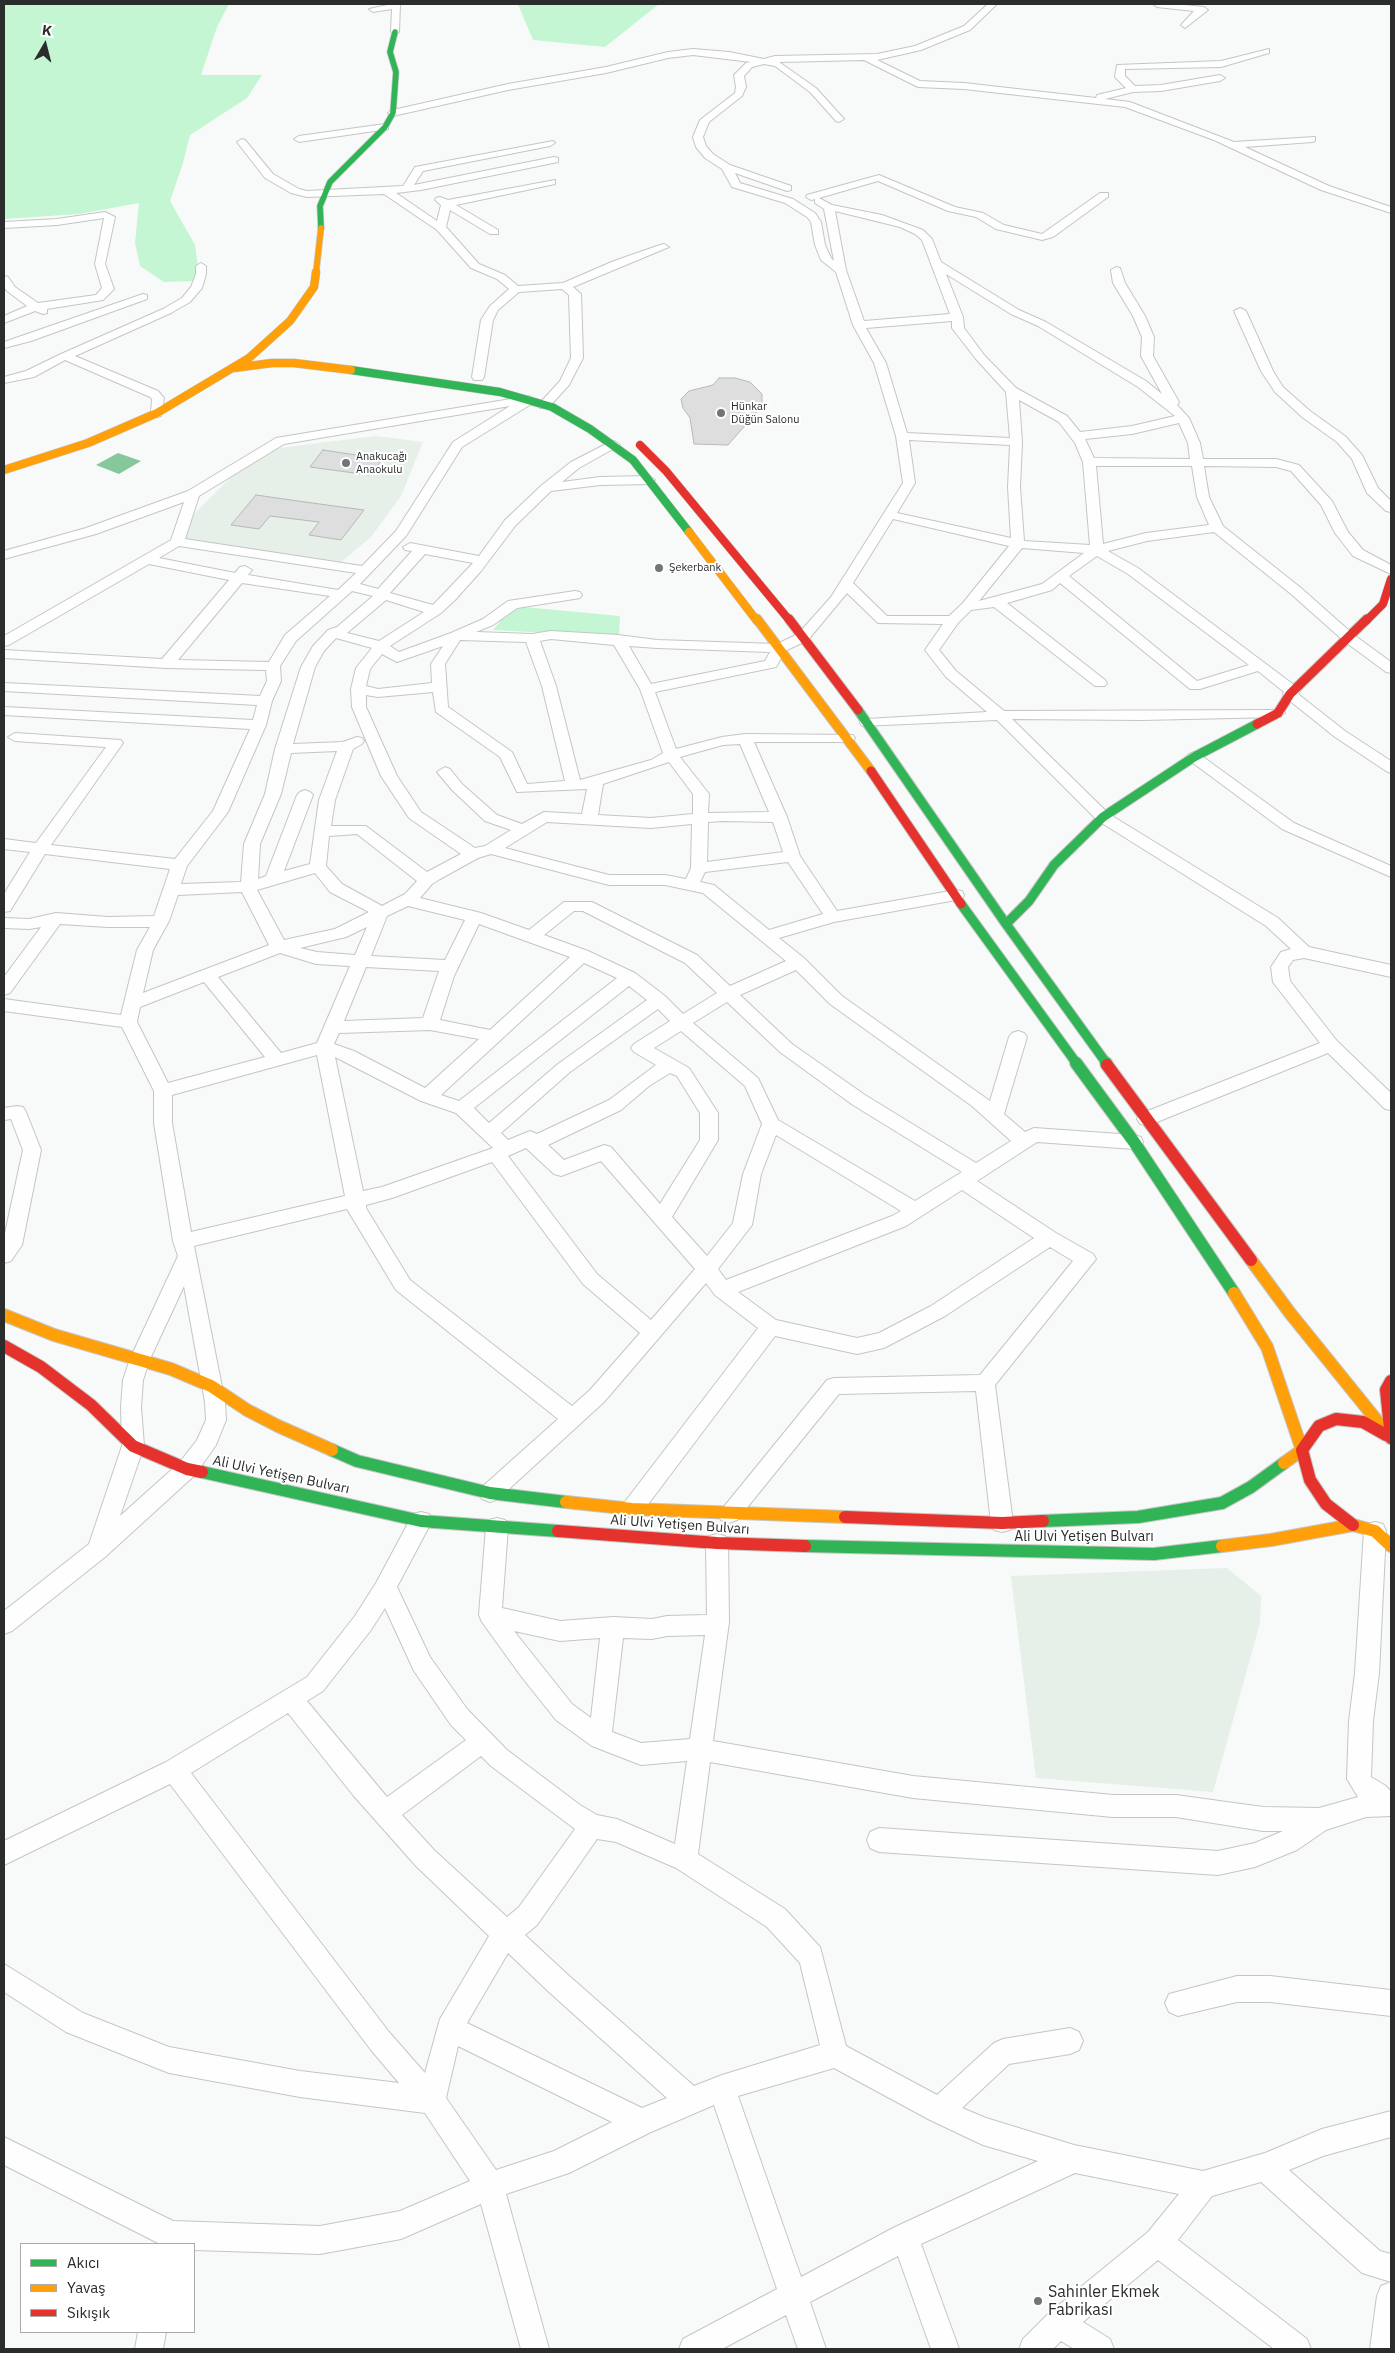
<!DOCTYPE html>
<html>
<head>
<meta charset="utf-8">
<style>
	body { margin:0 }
	#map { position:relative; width:1395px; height:2353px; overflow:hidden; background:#f7faf8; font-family:"IBM Plex Sans",sans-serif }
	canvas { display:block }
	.frame { position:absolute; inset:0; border:5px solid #2b2d2c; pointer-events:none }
	.legend { position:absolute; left:20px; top:2243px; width:175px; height:90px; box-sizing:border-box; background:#fff; border:1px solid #aaabab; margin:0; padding:6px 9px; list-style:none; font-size:15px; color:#2b2d2c }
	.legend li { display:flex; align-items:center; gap:10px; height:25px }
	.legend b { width:25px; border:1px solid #aaabab }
	.north { position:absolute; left:20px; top:20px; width:50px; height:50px; -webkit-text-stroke:4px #fff; paint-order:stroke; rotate:8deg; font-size:14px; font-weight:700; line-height:20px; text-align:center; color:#2b2d2c }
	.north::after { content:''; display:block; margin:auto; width:18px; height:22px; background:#2b2d2c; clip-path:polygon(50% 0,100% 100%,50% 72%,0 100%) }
</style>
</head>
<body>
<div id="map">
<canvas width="1395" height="2353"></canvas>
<div class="frame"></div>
<ul class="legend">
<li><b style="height:6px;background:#30b455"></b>Akıcı</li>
<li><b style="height:6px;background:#ff9f0a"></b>Yavaş</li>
<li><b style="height:6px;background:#e5322d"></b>Sıkışık</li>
</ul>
<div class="north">K</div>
</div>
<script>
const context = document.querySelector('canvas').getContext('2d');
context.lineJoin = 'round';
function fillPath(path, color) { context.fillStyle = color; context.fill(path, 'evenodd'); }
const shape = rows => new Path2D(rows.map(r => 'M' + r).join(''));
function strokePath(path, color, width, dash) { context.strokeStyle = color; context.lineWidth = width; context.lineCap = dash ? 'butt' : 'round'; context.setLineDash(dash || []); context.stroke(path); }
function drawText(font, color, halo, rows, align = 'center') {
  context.font = font + ' "IBM Plex Sans",sans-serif'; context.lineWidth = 4; context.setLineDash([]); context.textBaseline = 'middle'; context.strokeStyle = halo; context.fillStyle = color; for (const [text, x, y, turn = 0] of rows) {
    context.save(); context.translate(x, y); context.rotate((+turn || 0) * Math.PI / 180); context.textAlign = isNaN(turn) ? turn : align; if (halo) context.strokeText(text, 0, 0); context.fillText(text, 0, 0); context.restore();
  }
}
const built = shape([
	[376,436,423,442,401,496,371,537,340,563,178,538,196,512,233,475,278,448],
	[1227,1568,1261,1596,1260,1623,1213,1792,1036,1778,1011,1576]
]);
const green = shape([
	[4,4,229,4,217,27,201,75,262,75,247,98,190,135,183,163,170,201,195,245,200,281,164,282,140,266,135,243,139,203,79,214,4,219],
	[518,4,659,4,605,47,533,40],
	[513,606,620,616,619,637,493,630]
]);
const water = shape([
	[118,453,141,461,119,474,96,465]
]);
const building = shape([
	[719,378,735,378,750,382,762,394,762,406,728,445,694,444,690,418,683,408,681,399,689,391,713,385,719,378],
	[323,450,383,459,369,475,310,467,323,450],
	[256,495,305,502,364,510,341,540,309,535,319,522,270,516,259,529,231,525,256,495]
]);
const street = shape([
	[392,4,400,4,399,32,395,35,391,32,392,9,373,12,369,9,392,4],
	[988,4,997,4,970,30,921,50,877,60,920,81,964,83,1096,98,1097,95,1126,88,1115,77,1117,65,1221,61,1269,49,1269,53,1221,67,1125,69,1125,76,1135,86,1161,85,1220,75,1225,78,1220,81,1161,91,1133,92,1105,99,1130,102,1234,142,1315,137,1315,141,1312,142,1245,147,1329,186,1391,207,1391,213,1321,190,1214,140,1125,107,964,89,918,87,864,60,779,62,816,88,844,119,839,122,836,121,810,92,775,66,764,64,752,67,744,76,746,87,742,96,709,122,703,137,706,146,713,154,730,165,791,186,791,190,787,191,735,173,740,183,793,199,815,213,821,222,825,245,831,258,834,261,824,209,815,203,815,199,811,200,806,197,807,195,879,175,955,207,983,213,1004,225,1042,234,1100,193,1108,193,1108,197,1053,237,1042,240,996,229,976,217,948,211,878,181,819,198,832,205,882,215,923,230,932,239,941,262,1019,310,1046,322,1146,381,1162,394,1141,356,1142,337,1133,316,1113,283,1111,270,1116,267,1120,268,1125,283,1145,316,1154,337,1153,356,1179,402,1177,405,1189,418,1200,443,1203,459,1276,459,1299,465,1332,501,1348,532,1363,550,1391,565,1391,574,1353,556,1335,533,1321,505,1291,471,1276,467,1204,466,1209,497,1223,526,1301,588,1354,635,1391,662,1391,673,1386,672,1344,641,1291,594,1214,532,1147,541,1108,551,1138,568,1298,688,1300,691,1298,694,1345,731,1391,761,1391,773,1386,771,1335,737,1285,697,1283,694,1284,692,1258,671,1200,689,1190,689,1060,583,1052,590,1007,603,1105,680,1107,683,1105,686,1095,686,994,607,971,610,958,623,939,650,956,671,1004,711,1283,710,1285,713,1278,717,1142,720,1012,719,1109,814,1278,918,1309,947,1391,965,1391,977,1304,958,1293,960,1288,967,1290,981,1337,1041,1391,1093,1391,1110,1385,1109,1328,1053,1152,1124,1146,1125,1140,1124,1137,1119,1140,1114,1320,1043,1273,982,1271,967,1281,952,1291,949,1266,926,1097,820,997,720,862,726,860,723,862,720,867,719,987,712,946,677,925,650,943,624,878,623,847,593,808,640,785,651,776,667,655,692,676,749,722,737,745,734,853,735,855,738,853,741,848,742,754,742,787,817,800,856,837,911,956,890,962,891,964,895,962,899,956,900,834,922,779,938,804,958,842,996,990,1101,1009,1037,1012,1033,1018,1031,1024,1033,1027,1037,1004,1114,1025,1132,1034,1128,1134,1135,1141,1137,1143,1142,1141,1147,1134,1149,1037,1142,977,1181,1056,1233,1093,1254,1096,1259,995,1385,1013,1523,1010,1530,1002,1532,994,1530,991,1523,976,1391,839,1394,737,1520,729,1523,721,1520,718,1514,827,1380,834,1378,980,1375,1073,1261,1050,1247,945,1316,884,1348,857,1354,775,1336,640,1515,632,1518,624,1515,621,1509,624,1503,758,1328,715,1295,706,1283,604,1402,498,1499,490,1502,482,1499,479,1493,482,1487,558,1419,396,1290,347,1209,194,1246,225,1402,226,1420,216,1445,195,1475,105,1557,12,1631,4,1634,4,1611,89,1544,122,1446,121,1407,123,1380,130,1359,178,1256,173,1241,154,1123,154,1091,122,1027,4,1011,4,999,121,1015,137,950,150,927,108,927,60,924,10,993,4,995,4,977,41,927,29,929,4,928,4,918,29,919,56,913,108,917,154,916,170,869,45,854,10,911,4,912,4,894,30,852,4,849,4,839,36,843,106,747,15,741,8,737,15,733,121,740,123,743,51,845,175,859,213,811,250,729,4,715,4,707,253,720,257,705,4,691,4,683,260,696,267,681,266,670,166,668,4,658,4,650,162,659,229,580,149,564,9,645,4,646,4,636,171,540,184,502,96,534,4,559,4,551,86,528,188,491,276,438,529,396,535,400,533,403,462,447,406,536,360,584,378,589,412,551,405,550,403,547,410,543,479,556,505,520,542,485,571,462,610,442,614,441,620,445,579,468,562,482,600,477,649,476,655,480,649,484,600,485,551,491,515,526,481,571,455,600,441,613,390,646,399,652,451,633,483,619,508,601,575,591,580,592,582,595,580,598,517,608,493,625,476,632,532,634,551,631,618,635,657,640,777,644,798,634,831,597,903,483,896,436,874,363,853,325,836,272,821,260,815,245,811,222,807,217,785,203,732,187,722,169,705,158,696,147,693,137,700,120,735,93,736,87,734,75,746,63,751,62,693,55,668,58,606,73,508,90,393,116,388,113,393,110,508,84,606,67,668,52,693,49,729,52,764,59,775,56,877,54,915,46,964,26,988,4],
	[835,211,900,227,915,234,922,240,950,314,864,321,846,270,835,211],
	[946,274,1011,314,1038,326,1138,387,1175,416,1132,426,1080,432,1067,416,1016,388,984,355,964,328,963,317,946,274],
	[952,321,952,328,976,359,1006,392,1010,438,907,433,886,363,866,328,952,321],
	[1019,400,1059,422,1075,443,1083,462,1090,545,1024,541,1020,487,1022,442,1019,400],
	[510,406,453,442,396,531,362,566,185,539,199,496,284,444,510,406],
	[1179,423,1188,443,1190,459,1094,458,1085,439,1132,434,1179,423],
	[909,440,1010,445,1008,487,1011,538,897,513,915,483,909,440],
	[1096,466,1192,466,1197,497,1209,525,1146,533,1103,544,1096,466],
	[893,519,1009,546,962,604,949,616,887,616,853,583,893,519],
	[179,546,356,573,338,590,248,575,252,570,245,566,240,567,235,573,159,558,179,546],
	[1022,548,1084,553,1042,584,979,601,1022,548],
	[425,554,473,563,433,605,390,593,425,554],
	[1097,556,1128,574,1249,665,1197,681,1069,576,1097,556],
	[242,583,330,596,285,635,269,662,178,660,242,583],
	[352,591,373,596,337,627,328,630,313,646,301,667,275,749,265,794,244,844,241,882,181,884,187,866,228,812,266,725,272,701,281,681,280,666,296,641,352,591],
	[386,600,424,612,379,641,347,633,386,600],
	[336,638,372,648,356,668,351,689,352,707,381,776,409,818,461,854,427,872,366,826,331,826,335,800,353,749,362,744,364,741,362,738,357,737,343,742,293,744,315,667,324,651,336,638],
	[551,639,614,645,640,689,663,753,651,760,580,780,556,686,540,641,551,639],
	[460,640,526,642,542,686,565,781,527,784,512,752,448,707,445,664,460,640],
	[443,646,431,664,432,683,378,689,366,686,370,669,382,654,397,662,443,646],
	[629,646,657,648,770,652,765,661,651,684,629,646],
	[433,692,436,712,500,757,517,792,587,789,582,814,544,812,522,824,497,815,462,784,450,769,445,767,437,772,452,790,485,821,511,830,485,846,475,848,421,812,397,776,366,707,366,695,378,697,433,692],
	[740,744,769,812,708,813,709,794,680,757,723,745,740,744],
	[337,751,319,800,310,864,284,871,313,795,310,792,305,790,300,792,297,795,266,876,258,879,260,844,281,794,291,753,337,751],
	[669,762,693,794,693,814,651,818,598,815,603,784,669,762],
	[723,821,773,822,783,852,707,862,708,822,723,821],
	[547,822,651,828,692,824,691,868,686,879,665,875,609,875,505,848,547,822],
	[357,834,417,881,405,894,382,906,342,884,326,866,329,836,357,834],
	[491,854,609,885,665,885,703,893,786,961,730,986,697,955,592,902,564,902,529,930,481,913,420,898,432,884,440,879,478,858,491,854],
	[788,862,823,914,769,930,714,885,700,882,705,872,788,862],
	[315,873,330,892,369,912,335,929,284,940,257,890,315,873],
	[242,892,269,945,143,993,153,950,169,921,178,895,242,892],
	[408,906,465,920,445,960,371,956,387,916,408,906],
	[574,911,583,911,685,963,717,993,683,1014,665,996,635,973,588,951,544,935,574,911],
	[479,924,570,957,490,1030,440,1020,454,976,479,924],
	[367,927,355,955,317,952,300,948,346,937,367,927],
	[280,953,316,964,350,966,317,1043,281,1053,218,977,280,953],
	[584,963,617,978,459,1101,441,1095,584,963],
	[366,967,439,971,423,1018,344,1021,366,967],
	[796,970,830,1004,972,1106,1011,1141,976,1163,865,1095,792,1044,740,995,796,970],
	[204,982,265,1057,168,1083,137,1022,140,1007,204,982],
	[629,986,647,1000,558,1064,489,1123,474,1108,629,986],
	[727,1002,780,1052,853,1105,962,1172,915,1201,778,1120,758,1078,693,1023,727,1002],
	[658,1009,670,1021,634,1044,631,1048,634,1052,656,1065,609,1100,537,1134,530,1131,508,1140,501,1133,570,1072,658,1009],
	[430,1030,479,1039,425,1088,354,1051,334,1044,339,1033,430,1030],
	[681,1031,745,1086,762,1124,743,1174,733,1223,707,1256,672,1217,718,1140,718,1113,689,1068,654,1048,681,1031],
	[317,1055,345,1196,191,1232,172,1123,172,1095,317,1055],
	[335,1057,421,1101,456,1113,493,1148,382,1187,363,1191,335,1057],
	[670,1073,677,1076,700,1113,700,1140,660,1204,611,1147,604,1145,564,1160,548,1145,621,1110,649,1086,670,1073],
	[776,1135,901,1211,892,1216,726,1280,718,1269,752,1225,761,1174,776,1135],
	[526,1148,554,1174,561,1176,601,1161,695,1269,651,1320,597,1274,508,1156,526,1148],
	[492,1162,583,1284,640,1333,590,1390,572,1406,410,1280,366,1208,366,1205,392,1198,492,1162],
	[962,1190,1034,1238,931,1306,879,1333,857,1338,776,1320,738,1292,906,1226,962,1190],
	[184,1286,205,1402,206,1420,197,1440,179,1463,120,1516,144,1446,141,1407,143,1380,150,1359,184,1286],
	[1153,4,1175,4,1204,7,1208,10,1185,28,1181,25,1194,11,1157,7,1153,4],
	[385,124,388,125,388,129,299,142,294,139,299,136,385,124],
	[242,139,245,140,273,174,299,189,307,191,403,186,415,167,553,141,555,143,550,146,423,171,414,185,554,157,558,158,558,162,421,190,396,193,437,221,441,205,435,200,436,198,440,197,448,200,555,180,555,184,456,205,498,230,498,234,490,234,450,210,446,227,479,264,505,275,518,286,563,283,614,261,660,245,664,244,669,247,573,287,581,294,583,358,569,385,548,408,540,408,538,405,560,381,571,358,569,295,562,289,519,292,498,310,493,320,484,377,482,380,474,380,472,377,481,320,490,306,509,289,497,279,471,268,437,230,384,194,307,197,291,193,265,178,237,142,242,139],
	[105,212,115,217,105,264,114,289,103,300,47,309,47,313,43,314,35,311,4,323,4,316,27,306,7,291,4,287,4,276,8,277,15,287,38,303,96,295,102,288,95,264,104,218,57,225,4,228,4,222,57,219,105,212],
	[201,263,206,266,206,274,202,288,190,302,171,313,75,356,158,391,164,398,161,416,157,417,151,413,152,399,150,397,65,360,34,377,4,383,4,377,26,371,61,354,163,309,182,298,191,287,196,274,196,266,201,263],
	[143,294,147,295,147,299,31,341,4,348,4,342,143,294],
	[1240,308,1246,311,1273,371,1283,387,1310,411,1345,436,1362,455,1378,488,1391,501,1391,512,1386,511,1367,493,1352,459,1337,442,1302,417,1275,392,1261,371,1234,311,1240,308],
	[1194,752,1199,754,1294,823,1391,866,1391,877,1282,829,1189,760,1186,757,1189,754,1194,752],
	[17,1106,23,1107,26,1112,41,1150,22,1245,11,1261,4,1263,4,1238,23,1150,11,1119,4,1120,4,1108,17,1106],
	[421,1512,429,1514,432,1521,397,1587,430,1657,467,1709,507,1750,580,1805,597,1815,617,1819,675,1844,687,1761,641,1765,592,1746,556,1720,521,1676,482,1622,479,1615,486,1527,489,1520,497,1518,505,1520,508,1527,502,1608,560,1621,613,1617,652,1619,667,1616,707,1615,706,1543,709,1536,717,1534,725,1536,728,1543,729,1622,713,1741,913,1776,1113,1795,1176,1795,1263,1807,1319,1808,1358,1797,1347,1779,1349,1721,1355,1673,1364,1531,1367,1524,1375,1522,1383,1524,1386,1531,1379,1673,1373,1721,1371,1777,1386,1786,1391,1792,1391,1816,1366,1817,1326,1830,1297,1850,1255,1867,1218,1875,879,1852,870,1848,867,1840,870,1832,879,1828,1218,1851,1255,1843,1283,1831,1263,1831,1176,1817,1113,1817,913,1798,710,1762,698,1854,785,1909,820,1947,846,2046,937,2095,994,2043,1003,2039,1070,2028,1079,2032,1083,2041,1079,2050,1070,2054,1009,2064,962,2108,986,2118,1074,2145,1203,2171,1265,2153,1322,2129,1391,2111,1391,2137,1323,2156,1289,2170,1380,2251,1391,2254,1391,2349,1370,2349,1377,2296,1381,2286,1391,2282,1362,2273,1261,2182,1212,2196,1178,2240,1307,2339,1311,2349,1274,2349,1158,2260,1083,2322,1110,2339,1114,2349,1074,2349,1061,2341,1053,2349,1019,2349,1023,2339,1049,2313,1148,2232,1179,2194,1075,2173,921,2244,959,2349,931,2349,898,2256,810,2302,826,2349,798,2349,786,2315,722,2349,679,2349,683,2339,777,2289,714,2105,651,2132,569,2173,506,2194,549,2349,521,2349,481,2204,401,2239,320,2254,194,2250,194,2244,160,2244,4,2165,4,2137,173,2221,320,2226,400,2211,470,2181,425,2113,300,2097,169,2073,66,2032,4,1992,4,1964,83,2013,169,2047,300,2071,399,2083,371,2050,170,1784,4,1865,4,1841,166,1762,307,1677,355,1616,376,1583,413,1514,421,1512],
	[385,1608,414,1671,451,1725,466,1740,387,1797,307,1701,323,1691,371,1630,385,1608],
	[514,1631,560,1641,600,1638,591,1718,572,1704,514,1631],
	[705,1635,690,1739,641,1743,612,1732,623,1638,652,1639,667,1636,705,1635],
	[288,1713,353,1795,416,1866,489,1936,440,2019,425,2073,389,2032,191,1773,288,1713],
	[481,1756,491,1766,575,1829,519,1907,507,1917,434,1850,402,1815,481,1756],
	[597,1839,616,1842,676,1868,767,1927,800,1963,820,2045,722,2075,694,2086,567,1974,525,1935,537,1925,597,1839],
	[508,1953,549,1992,667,2098,642,2108,467,2023,508,1953],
	[458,2046,612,2122,554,2151,496,2170,446,2098,458,2046],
	[834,2068,930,2120,983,2145,1038,2161,895,2227,801,2277,738,2096,834,2068],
	[1237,1976,1270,1976,1391,1990,1391,2016,1270,2002,1237,2002,1178,2016,1169,2012,1165,2003,1169,1994,1237,1976],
	[138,2332,166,2332,163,2349,135,2349,138,2332]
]);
const fastFar3 = shape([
	[321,228,320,206,330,182,385,127,393,113,396,72,390,52,395,32]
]);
const fastFar2 = shape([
	[351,370,500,392,552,407,590,429,633,460,689,532]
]);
const fastFar1 = shape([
	[858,710,1006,924,1107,1064],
	[961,904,1077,1064],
	[1006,924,1029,901,1054,865,1103,817,1194,757,1257,724]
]);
const fast = shape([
	[1076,1063,1134,1142,1234,1293],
	[1106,1063,1107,1065],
	[332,1450,357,1461,490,1493,566,1502],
	[202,1472,421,1521,558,1531],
	[1043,1521,1138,1517,1222,1503,1251,1487,1284,1463],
	[805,1546,1154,1554,1222,1546]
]);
const slowFar3 = shape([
	[316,273,321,228]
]);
const slowFar2 = shape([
	[234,368,272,363,294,363,351,370],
	[4,470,88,443,157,413,249,358,290,321,314,287,316,272],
	[689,532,757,621]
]);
const slowFar1 = shape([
	[757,619,871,771]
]);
const slow = shape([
	[1251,1260,1290,1313,1391,1438],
	[1234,1293,1267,1347,1302,1450,1284,1463],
	[4,1315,54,1335,171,1369,211,1386,247,1410,278,1426,332,1450],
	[566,1502,632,1509,845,1517],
	[1222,1546,1271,1540,1353,1525,1375,1531,1391,1546]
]);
const jamFar2 = shape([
	[640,445,666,471,790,621],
	[1366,621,1383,604,1391,579]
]);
const jamFar1 = shape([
	[789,619,858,710],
	[1257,724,1278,713,1290,694,1367,619],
	[871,771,961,904]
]);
const jam = shape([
	[1107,1065,1251,1260],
	[4,1346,41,1367,91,1405,133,1446,187,1469,202,1472],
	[1391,1381,1386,1390,1391,1438],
	[845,1517,1002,1523,1043,1521],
	[1353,1525,1326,1504,1310,1480,1302,1450,1319,1426,1336,1419,1363,1422,1386,1435],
	[558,1531,717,1543,805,1546]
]);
const markers = [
	[721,413,5,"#727573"],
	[346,463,5,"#727573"],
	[659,568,5,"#727573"],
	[1038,2301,5,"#727573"]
];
const farPoinames = [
	["Hünkar",731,407],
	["Düğün Salonu",731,420],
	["Anakucağı",356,457],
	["Anaokulu",356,470],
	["Şekerbank",669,568]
];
const streetNames = [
	["Ali Ulvi Yetişen Bulvarı",281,1475,12],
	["Ali Ulvi Yetişen Bulvarı",680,1525,4],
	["Ali Ulvi Yetişen Bulvarı",1084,1537]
];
const nearPoinames = [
	["Sahinler Ekmek",1048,2292],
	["Fabrikası",1048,2310]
];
fillPath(built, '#e7efe9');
fillPath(green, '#c5f6d3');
fillPath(water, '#86c89c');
fillPath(building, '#dddedd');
strokePath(building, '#b7b9b8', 1);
strokePath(street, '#c4c6c5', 2);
strokePath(fastFar3, '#c4c6c5', 7);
strokePath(fastFar2, '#c4c6c5', 9);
strokePath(fastFar1, '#c4c6c5', 11);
strokePath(fast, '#c4c6c5', 14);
strokePath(slowFar3, '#c4c6c5', 7);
strokePath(slowFar2, '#c4c6c5', 9);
strokePath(slowFar1, '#c4c6c5', 11);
strokePath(slow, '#c4c6c5', 14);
strokePath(jamFar2, '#c4c6c5', 9);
strokePath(jamFar1, '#c4c6c5', 11);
strokePath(jam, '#c4c6c5', 14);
fillPath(street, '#fefefe');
strokePath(fastFar3, '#30b455', 5.5);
strokePath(fastFar2, '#30b455', 8);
strokePath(fastFar1, '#30b455', 9);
strokePath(fast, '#30b455', 12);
strokePath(slowFar3, '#ff9f0a', 5.5);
strokePath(slowFar2, '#ff9f0a', 8);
strokePath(slowFar1, '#ff9f0a', 9);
strokePath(slow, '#ff9f0a', 12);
strokePath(jamFar2, '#e5322d', 8);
strokePath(jamFar1, '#e5322d', 9);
strokePath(jam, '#e5322d', 12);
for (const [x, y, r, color] of markers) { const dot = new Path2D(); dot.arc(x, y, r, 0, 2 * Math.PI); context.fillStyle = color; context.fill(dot); strokePath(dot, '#fff', 2); }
drawText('11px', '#2b2d2c', '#fff', farPoinames, 'left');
drawText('14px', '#2b2d2c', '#fff', streetNames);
drawText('16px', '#2b2d2c', '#fff', nearPoinames, 'left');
</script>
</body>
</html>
